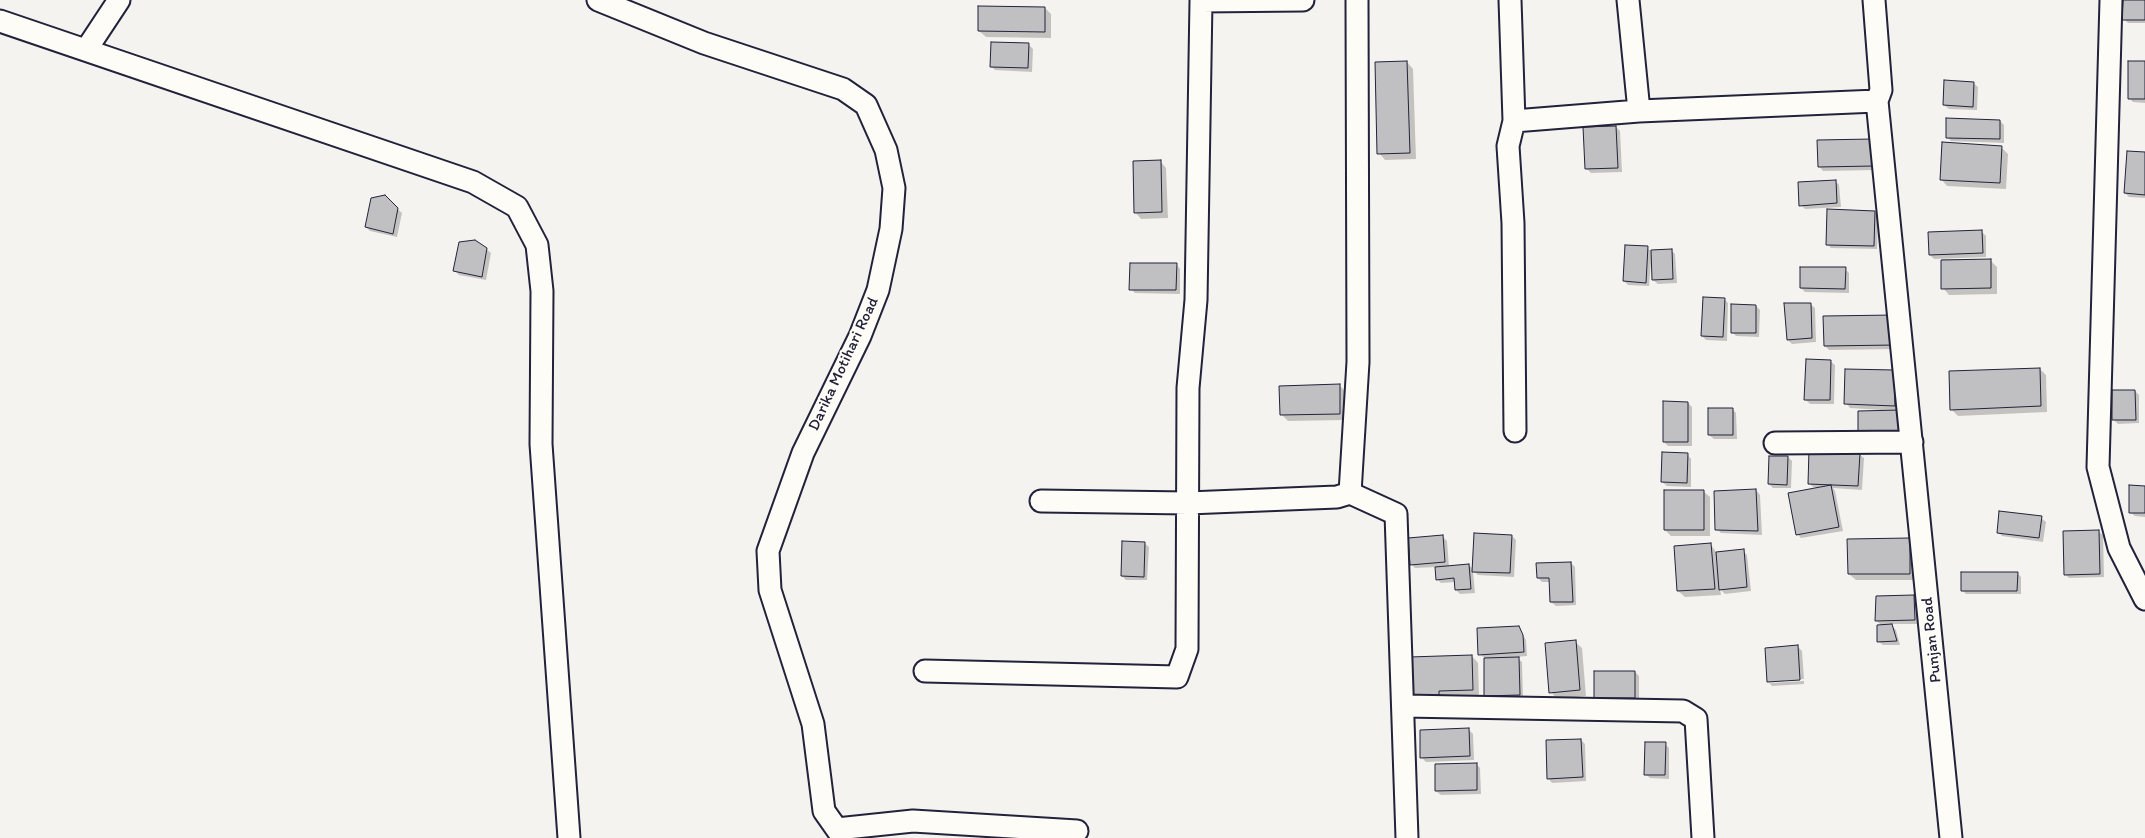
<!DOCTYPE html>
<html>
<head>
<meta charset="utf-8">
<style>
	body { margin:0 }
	canvas { display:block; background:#f4f3ef }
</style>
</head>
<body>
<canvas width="2145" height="838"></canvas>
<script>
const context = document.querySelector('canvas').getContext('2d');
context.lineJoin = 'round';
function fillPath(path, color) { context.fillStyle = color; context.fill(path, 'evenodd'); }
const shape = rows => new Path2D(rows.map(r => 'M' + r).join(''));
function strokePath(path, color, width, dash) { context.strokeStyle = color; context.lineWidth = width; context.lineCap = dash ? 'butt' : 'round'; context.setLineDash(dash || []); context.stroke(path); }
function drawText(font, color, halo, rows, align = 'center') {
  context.font = font + ' Itim,sans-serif'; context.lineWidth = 4.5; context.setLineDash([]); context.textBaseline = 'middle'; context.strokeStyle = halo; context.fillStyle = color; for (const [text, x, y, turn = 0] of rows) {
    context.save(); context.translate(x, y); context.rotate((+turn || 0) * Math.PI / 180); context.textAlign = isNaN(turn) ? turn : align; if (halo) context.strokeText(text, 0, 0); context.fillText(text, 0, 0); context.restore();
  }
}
const shadow = shape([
	[2124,0,2145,0,2145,23,2128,23,2124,19],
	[1045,8,1051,14,1051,38,986,37,979,31],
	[1029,45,1033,49,1032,72,995,70,991,66],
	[1407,62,1413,69,1416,159,1385,160,1379,153],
	[2145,62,2145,103,2133,102,2129,98],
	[1973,83,1978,87,1977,110,1949,109,1944,105],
	[2000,121,2004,125,2004,143,1951,141,1947,137],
	[1616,127,1620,131,1622,172,1591,173,1587,169],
	[1873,140,1877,170,1823,171,1819,166],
	[2001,147,2008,154,2006,189,1947,186,1941,179],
	[2145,153,2145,198,2129,197,2125,193],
	[1160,161,1166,168,1168,218,1141,219,1135,212],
	[1835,181,1839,185,1841,207,1805,209,1801,205],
	[384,197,402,213,397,237,370,231,366,227],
	[1874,212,1878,216,1877,249,1831,248,1827,244],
	[1982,232,1986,236,1986,257,1934,259,1930,255],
	[1647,248,1651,251,1671,250,1675,254,1677,283,1658,284,1653,280,1653,261,1651,261,1649,286,1628,285,1624,281],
	[486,249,491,253,486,280,459,275,455,271],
	[1942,259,1990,260,1997,267,1997,294,1949,295,1943,288],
	[1176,264,1180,269,1180,294,1135,293,1131,289],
	[1845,269,1849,273,1849,293,1805,292,1801,288],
	[1724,299,1728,303,1727,341,1706,340,1702,336],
	[1810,304,1815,308,1816,342,1792,344,1788,340],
	[1756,306,1760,310,1759,337,1736,336,1732,332],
	[1895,316,1899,349,1829,350,1825,346],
	[1830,361,1835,365,1834,404,1810,404,1806,400],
	[2040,369,2046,375,2047,412,1958,416,1951,409],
	[1894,372,1899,411,1850,408,1846,403],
	[1339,385,1346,392,1346,420,1288,421,1282,415],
	[2135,391,2139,395,2139,423,2118,424,2114,420],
	[1688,403,1692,407,1692,446,1668,446,1664,442],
	[1732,409,1736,413,1737,439,1714,439,1709,435],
	[1687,454,1691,459,1691,487,1667,486,1662,482],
	[1859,454,1864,458,1862,490,1833,488,1835,491,1843,531,1801,538,1797,534,1819,488,1813,487,1809,483],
	[1788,457,1792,461,1791,488,1773,488,1769,484],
	[2145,487,2145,517,2135,516,2130,512],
	[1756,490,1760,495,1762,535,1721,533,1717,529],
	[1703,491,1710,497,1710,536,1671,536,1665,530],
	[2041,518,2046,522,2043,542,2002,536,1998,532],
	[2098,531,2103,535,2104,577,2069,578,2065,574],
	[1512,536,1516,540,1514,577,1478,575,1473,571,1475,593,1460,594,1456,590,1455,582,1441,583,1437,579,1436,567,1415,568,1411,564,1443,537,1447,541,1449,567,1469,565,1474,570],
	[1909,540,1915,546,1916,580,1856,580,1849,574],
	[1144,543,1149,547,1147,580,1126,580,1122,576],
	[1711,545,1717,553,1743,551,1747,555,1751,591,1725,594,1720,589,1721,595,1685,597,1678,591],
	[1571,563,1575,567,1576,605,1556,606,1551,602,1551,582,1542,582,1538,578],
	[2017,573,2021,577,2021,594,1966,594,1962,590],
	[1914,596,1918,600,1919,624,1890,624,1896,630,1900,645,1883,645,1878,641,1882,626,1876,620],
	[1518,627,1526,640,1527,656,1516,657,1522,662,1523,699,1490,700,1486,696,1485,658,1479,654],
	[1575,642,1582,648,1586,696,1557,699,1551,692],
	[1798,647,1802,651,1804,679,1770,680,1770,683,1804,681,1804,684,1772,686,1768,681],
	[1472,656,1478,663,1479,696,1445,697,1418,706],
	[1635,672,1639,676,1639,702,1599,701,1595,697],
	[1469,730,1473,734,1474,760,1426,762,1422,758],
	[1581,740,1585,744,1586,781,1552,783,1548,778],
	[1665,744,1669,748,1669,779,1650,778,1645,774],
	[1476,764,1480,768,1481,794,1441,795,1436,791]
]);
const building = shape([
	[2123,0,2145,0,2145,20,2122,20,2123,0],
	[978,6,1045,7,1045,32,978,31,978,6],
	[991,42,1029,43,1028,68,990,67,991,42],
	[1407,61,1410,153,1377,154,1375,62,1407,61],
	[2128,61,2145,61,2145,99,2128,99,2128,61],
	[1944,80,1974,82,1973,107,1943,105,1944,80],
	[1946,118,2000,120,2000,139,1946,138,1946,118],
	[1616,126,1618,168,1585,169,1583,127,1616,126],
	[1873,139,1874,166,1818,167,1817,140,1873,139],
	[1942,142,2002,146,2000,183,1940,180,1942,142],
	[2127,151,2145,152,2145,195,2124,193,2127,151],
	[1161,160,1162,212,1134,213,1133,161,1161,160],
	[1836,180,1837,203,1799,206,1798,182,1836,180],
	[385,195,398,208,393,234,365,227,371,198,385,195],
	[1827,209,1875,211,1874,246,1826,245,1827,209],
	[1982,230,1983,253,1929,255,1928,232,1982,230],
	[475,240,487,248,482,277,453,271,459,242,475,240],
	[1625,245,1648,246,1646,283,1623,281,1625,245],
	[1672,249,1673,279,1652,280,1651,250,1672,249],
	[1991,259,1991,288,1941,289,1941,260,1991,259],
	[1130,263,1177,263,1176,290,1129,290,1130,263],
	[1800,267,1846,267,1845,289,1800,288,1800,267],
	[1703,297,1725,298,1723,337,1701,336,1703,297],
	[1784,303,1811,303,1812,338,1787,340,1784,303],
	[1731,304,1756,305,1756,333,1731,333,1731,304],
	[1895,315,1896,345,1824,346,1823,316,1895,315],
	[1806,359,1831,360,1830,400,1804,400,1806,359],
	[2040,368,2041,406,1950,410,1949,371,2040,368],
	[1845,369,1894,370,1895,406,1844,404,1845,369],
	[1340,384,1340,414,1280,415,1279,386,1340,384],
	[2112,390,2135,390,2136,420,2112,420,2112,390],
	[1663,401,1688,402,1688,442,1663,442,1663,401],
	[1708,408,1733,408,1733,435,1708,435,1708,408],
	[1900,410,1900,437,1858,438,1858,411,1900,410],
	[1809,450,1860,453,1858,486,1808,484,1809,450],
	[1662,452,1688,453,1687,483,1661,482,1662,452],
	[1769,456,1788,456,1787,485,1768,484,1769,456],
	[1831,485,1839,527,1796,535,1788,493,1831,485],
	[2129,485,2145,486,2145,513,2129,513,2129,485],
	[1756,489,1758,531,1715,530,1714,491,1756,489],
	[1664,490,1704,490,1704,530,1664,530,1664,490],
	[1999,511,2042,516,2039,538,1997,533,1999,511],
	[2099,530,2100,574,2064,575,2063,531,2099,530],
	[1474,533,1512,535,1510,573,1472,572,1474,533],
	[1443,535,1445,562,1410,565,1408,538,1443,535],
	[1910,538,1910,574,1848,574,1847,539,1910,538],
	[1122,541,1145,542,1144,577,1121,576,1122,541],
	[1711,543,1715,589,1677,591,1674,546,1711,543],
	[1744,549,1747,587,1719,590,1716,552,1744,549],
	[1571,562,1573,602,1550,602,1549,578,1537,578,1536,563,1571,562],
	[1469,564,1471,589,1455,590,1454,578,1436,580,1435,567,1469,564],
	[1961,572,2018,572,2017,591,1961,591,1961,572],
	[1914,595,1915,620,1875,621,1876,596,1914,595],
	[1892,624,1897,641,1877,642,1877,625,1892,624],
	[1519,626,1523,635,1524,652,1478,655,1477,628,1519,626],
	[1576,640,1580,690,1549,693,1545,643,1576,640],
	[1798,645,1800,680,1767,682,1765,648,1798,645],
	[1472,655,1473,690,1439,691,1439,699,1410,701,1409,657,1472,655],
	[1519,657,1520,695,1484,696,1484,658,1519,657],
	[1594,671,1635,671,1635,698,1594,698,1594,671],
	[1469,728,1470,756,1420,758,1420,730,1469,728],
	[1581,739,1583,777,1547,779,1546,740,1581,739],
	[1645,742,1666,742,1665,775,1644,775,1645,742],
	[1477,763,1477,790,1435,791,1435,764,1477,763]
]);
const minor = shape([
	[598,0,704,43,843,89,866,105,886,150,894,188,891,229,878,290,860,336,803,453,768,551,770,590,813,724,824,811,843,838],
	[1510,0,1514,121,1508,146,1513,223,1515,431],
	[1628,0,1639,111],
	[1874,0,1881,90,1877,101,1951,838],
	[2111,0,2098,467,2119,548,2145,599],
	[0,21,473,182,517,207,537,245,542,291,541,444,569,838],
	[86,50,119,0],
	[1514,121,1639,111,1877,101],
	[1775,443,1912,442],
	[1350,493,1358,362,1357,0],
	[1041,501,1188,503,1337,497,1350,493,1396,514,1407,838],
	[925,671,1177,677,1187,649,1188,388,1196,300,1201,1,1303,0],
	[1404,706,1683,711,1696,719,1703,838],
	[837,829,913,821,1077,831]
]);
const streetNames = [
	["Darika Motihari Road",844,364,-65],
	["Punjan Road",1932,640,-96]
];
fillPath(shadow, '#0003');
fillPath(building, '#c0bfc2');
strokePath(building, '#22223b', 1);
strokePath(minor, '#22223b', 25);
strokePath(minor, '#fdfcf7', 21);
drawText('16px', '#22223b', '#fdfcf7', streetNames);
</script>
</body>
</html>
